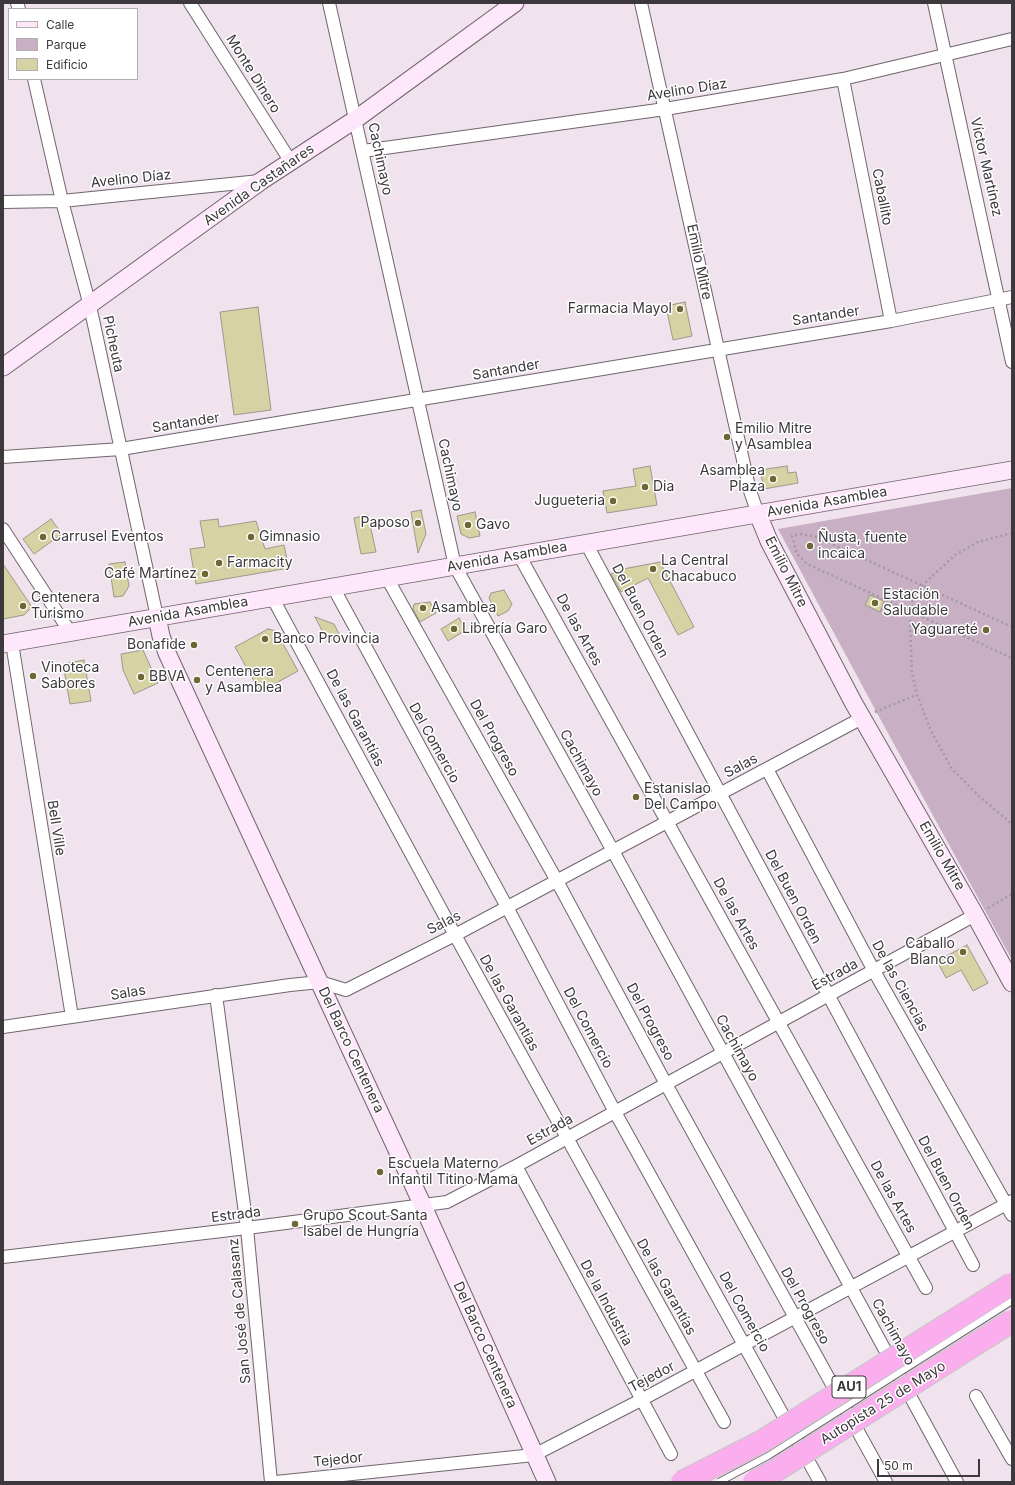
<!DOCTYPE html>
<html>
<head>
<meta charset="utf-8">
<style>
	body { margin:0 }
	#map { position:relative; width:1015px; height:1485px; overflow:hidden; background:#f0e3ed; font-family:Inter,sans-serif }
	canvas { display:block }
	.frame { position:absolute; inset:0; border:4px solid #3d383c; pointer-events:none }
	.legend { position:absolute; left:8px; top:8px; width:130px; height:72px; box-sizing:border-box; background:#fff; border:1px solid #b1afb1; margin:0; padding:5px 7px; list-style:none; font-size:12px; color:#3d383c }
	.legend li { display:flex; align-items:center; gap:8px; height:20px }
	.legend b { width:20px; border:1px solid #b1afb1 }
	.scale { position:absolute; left:877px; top:1459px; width:103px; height:18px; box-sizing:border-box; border:2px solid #3d383c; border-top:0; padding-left:5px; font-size:12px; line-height:14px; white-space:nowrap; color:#3d383c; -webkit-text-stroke:3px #fff; paint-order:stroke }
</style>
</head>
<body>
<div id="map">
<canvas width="1015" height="1485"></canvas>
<div class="frame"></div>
<ul class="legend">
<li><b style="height:5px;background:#fee7fa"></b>Calle</li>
<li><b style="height:11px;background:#c8afc3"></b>Parque</li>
<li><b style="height:11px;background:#d7d2a4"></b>Edificio</li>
</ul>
<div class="scale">50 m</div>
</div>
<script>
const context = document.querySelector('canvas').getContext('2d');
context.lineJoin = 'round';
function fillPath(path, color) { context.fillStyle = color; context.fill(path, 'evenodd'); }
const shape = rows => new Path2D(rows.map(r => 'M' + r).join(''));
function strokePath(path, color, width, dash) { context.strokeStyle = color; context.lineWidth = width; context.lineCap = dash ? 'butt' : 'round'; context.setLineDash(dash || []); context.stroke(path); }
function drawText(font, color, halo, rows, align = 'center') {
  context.font = font + ' Inter,sans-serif'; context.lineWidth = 3; context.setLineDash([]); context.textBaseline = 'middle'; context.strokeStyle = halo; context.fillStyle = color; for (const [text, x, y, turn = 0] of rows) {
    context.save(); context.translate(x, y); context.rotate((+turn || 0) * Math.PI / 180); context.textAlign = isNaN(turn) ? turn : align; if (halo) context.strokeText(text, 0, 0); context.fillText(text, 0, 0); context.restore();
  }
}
const green = shape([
	[1012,488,1012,960,877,713,778,529]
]);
const building = shape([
	[685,302,692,336,673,340,666,306,685,302],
	[258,307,271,410,234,415,220,312,258,307],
	[650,466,657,505,607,513,603,491,636,486,633,469,650,466],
	[787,466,788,473,796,472,798,483,764,489,760,470,787,466],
	[421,510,426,534,418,553,411,512,421,510],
	[475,512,480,536,469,538,461,534,457,516,475,512],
	[368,515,376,552,361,554,354,518,368,515],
	[51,519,62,534,34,554,23,539,51,519],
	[218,519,219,527,256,521,265,549,284,545,289,568,196,584,190,549,205,547,200,521,218,519],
	[125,562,129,586,123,596,114,597,109,564,125,562],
	[660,562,694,627,678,635,648,578,621,592,611,574,623,569,660,562],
	[3,564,32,607,24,615,3,619,3,564],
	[504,590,512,604,508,611,498,616,489,598,491,593,504,590],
	[870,595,884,601,880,612,865,605,870,595],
	[430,602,436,613,420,622,413,609,414,604,430,602],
	[315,617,334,624,340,636,328,642,315,617],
	[459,618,466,630,448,641,441,629,459,618],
	[268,629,276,631,298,671,260,692,235,647,268,629],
	[143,650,158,683,134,694,123,670,121,654,143,650],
	[84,660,91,701,70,704,63,664,84,660],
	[967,945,988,983,973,991,961,970,946,978,937,961,967,945]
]);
const path = shape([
	[1012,533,978,542,955,555,913,594,910,627,912,673,917,695,931,731,952,769,981,798,1012,824],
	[1012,627,817,537,800,534,792,536,797,554,807,564,1012,658],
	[875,712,916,695],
	[988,908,1012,894]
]);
const street = shape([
	[17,3,19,9],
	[190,3,291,162],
	[329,3,455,566,613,851,957,1482],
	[641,3,718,349,750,491,758,514],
	[934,3,1012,362],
	[34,79,62,201,90,306,157,617],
	[843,79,891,321],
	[363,151,665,109,843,79,1012,39],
	[3,202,62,201,260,181],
	[3,457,121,449,891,321,1012,297],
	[3,529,70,632],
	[586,543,973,1265],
	[519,555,926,1288],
	[387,578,557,881,666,1084,886,1482],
	[333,587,507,907,615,1112,820,1482],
	[272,597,455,935,724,1422],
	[12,643,72,1017],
	[767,769,874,971,1012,1215],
	[216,995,247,1228,271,1482],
	[3,1027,290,985,320,982,346,990,455,935,862,718],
	[516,1166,671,1454],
	[3,1257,247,1228,447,1202,516,1166,975,915],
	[976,1396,1012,1459],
	[276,1482,534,1455,641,1400,1012,1201]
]);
const secondary = shape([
	[3,367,261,181,356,119,515,3],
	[758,514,769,541,853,702,975,915,1012,983],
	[157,617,161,636,167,653,423,1206,547,1482],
	[3,644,1012,470]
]);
const laneBridge = shape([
	[719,1482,768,1456,1012,1301]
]);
const highwayBridge = shape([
	[682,1482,761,1442,1012,1284],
	[754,1482,775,1471,1012,1321]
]);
const markers = [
	[680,309,4,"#6e6734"],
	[727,437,4,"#6e6734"],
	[773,479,4,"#6e6734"],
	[645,487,4,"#6e6734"],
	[613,501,4,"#6e6734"],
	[418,523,4,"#6e6734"],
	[468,525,4,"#6e6734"],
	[43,537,4,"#6e6734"],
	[251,537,4,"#6e6734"],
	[810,546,4,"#6e6734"],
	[219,563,4,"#6e6734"],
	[653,569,4,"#6e6734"],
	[205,574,4,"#6e6734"],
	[875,603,4,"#6e6734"],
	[23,606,4,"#6e6734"],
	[423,608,4,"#6e6734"],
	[454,629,4,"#6e6734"],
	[986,630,4,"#6e6734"],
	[265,639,4,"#6e6734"],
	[194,645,4,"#6e6734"],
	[33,676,4,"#6e6734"],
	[141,677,4,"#6e6734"],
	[197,680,4,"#6e6734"],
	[636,797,4,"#6e6734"],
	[963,952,4,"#6e6734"],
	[380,1172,4,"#6e6734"],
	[295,1224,4,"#6e6734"]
];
const shields = [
	[849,1387,34]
];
const shieldNames = [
	["AU1",849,1387]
];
const streetNames = [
	["Monte Dinero",253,74,58],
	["Avelino Díaz",687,90,-9],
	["Cachimayo",380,159,78],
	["Víctor Martínez",986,167,77],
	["Avelino Díaz",131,179,-6],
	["Avenida Castañares",259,185,-35],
	["Caballito",882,197,79],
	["Emilio Mitre",699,262,78],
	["Santander",826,316,-9],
	["Picheuta",113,344,78],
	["Santander",506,370,-10],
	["Santander",186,423,-9],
	["Cachimayo",450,475,78],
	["Avenida Asamblea",827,502,-10],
	["Avenida Asamblea",507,557,-10],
	["Emilio Mitre",786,572,63],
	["Del Buen Orden",640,611,62],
	["Avenida Asamblea",188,612,-10],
	["De las Artes",579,630,61],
	["De las Garantías",355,718,62],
	["Del Progreso",494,738,61],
	["Del Comercio",434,743,61],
	["Cachimayo",581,763,61],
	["Salas",741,766,-28],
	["Bell Ville",56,828,81],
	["Emilio Mitre",942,856,60],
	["Del Buen Orden",793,897,62],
	["De las Artes",736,914,61],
	["Salas",444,923,-27],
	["Estrada",835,975,-29],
	["De las Ciencias",900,986,61],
	["Salas",128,993,-9],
	["De las Garantías",509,1003,61],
	["Del Progreso",650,1022,62],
	["Del Comercio",588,1028,62],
	["Cachimayo",737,1048,61],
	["Del Barco Centenera",351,1050,65],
	["Estrada",550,1130,-29],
	["Del Buen Orden",946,1183,62],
	["De las Artes",893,1197,61],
	["Estrada",236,1215,-7],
	["De las Garantías",666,1287,61],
	["De la Industria",606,1303,62],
	["Del Progreso",805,1306,61],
	["San José de Calasanz",240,1311,-95],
	["Del Comercio",744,1312,61],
	["Cachimayo",893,1332,61],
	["Del Barco Centenera",485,1345,66],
	["Tejedor",652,1377,-28],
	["Autopista 25 de Mayo",883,1403,-32],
	["Tejedor",338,1460,-6]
];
const poiNames = [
	["Farmacia Mayol",672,309,"right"],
	["Emilio Mitre",735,429],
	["y Asamblea",735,445],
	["Asamblea",765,471,"right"],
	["Plaza",765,487,"right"],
	["Dia",653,487],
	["Jugueteria",605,501,"right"],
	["Paposo",410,523,"right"],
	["Gavo",476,525],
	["Carrusel Eventos",51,537],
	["Gimnasio",259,537],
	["Ñusta, fuente",818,538],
	["incaica",818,554],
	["La Central",661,561],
	["Chacabuco",661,577],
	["Farmacity",227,563],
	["Café Martínez",197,574,"right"],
	["Estación",883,595],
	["Saludable",883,611],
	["Centenera",31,598],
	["Turismo",31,614],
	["Asamblea",431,608],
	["Librería Garo",462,629],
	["Yaguareté",978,630,"right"],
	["Banco Provincia",273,639],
	["Bonafide",186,645,"right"],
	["Vinoteca",41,668],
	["Sabores",41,684],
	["Centenera",205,672],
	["y Asamblea",205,688],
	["BBVA",149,677],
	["Estanislao",644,789],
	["Del Campo",644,805],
	["Caballo",955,944,"right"],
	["Blanco",955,960,"right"],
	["Escuela Materno",388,1164],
	["Infantil Titino Mama",388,1180],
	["Grupo Scout Santa",303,1216],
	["Isabel de Hungría",303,1232]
];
fillPath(green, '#c8afc3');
fillPath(building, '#d7d2a4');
strokePath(building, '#9a998b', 1);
strokePath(street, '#70656e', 14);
strokePath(secondary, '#70656e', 19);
strokePath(path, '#a49aa1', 2.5, [2, 3]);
strokePath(street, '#fff', 12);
strokePath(secondary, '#fee7fa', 17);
strokePath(laneBridge, '#70656e', 8, []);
strokePath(highwayBridge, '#c9c7c8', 24, []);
strokePath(laneBridge, '#fff', 6);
strokePath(highwayBridge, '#fbaeed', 22);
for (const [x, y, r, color] of markers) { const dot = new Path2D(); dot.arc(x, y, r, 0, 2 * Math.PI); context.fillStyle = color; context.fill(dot); strokePath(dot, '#fff', 1.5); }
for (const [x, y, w] of shields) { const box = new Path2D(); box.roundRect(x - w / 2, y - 11, w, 22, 3); context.fillStyle = '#fff'; context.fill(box); strokePath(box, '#3d383c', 1); }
drawText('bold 13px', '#3d383c', null, shieldNames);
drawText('14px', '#3d383c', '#fff', streetNames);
drawText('14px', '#3d383c', '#fff', poiNames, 'left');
</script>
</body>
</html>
